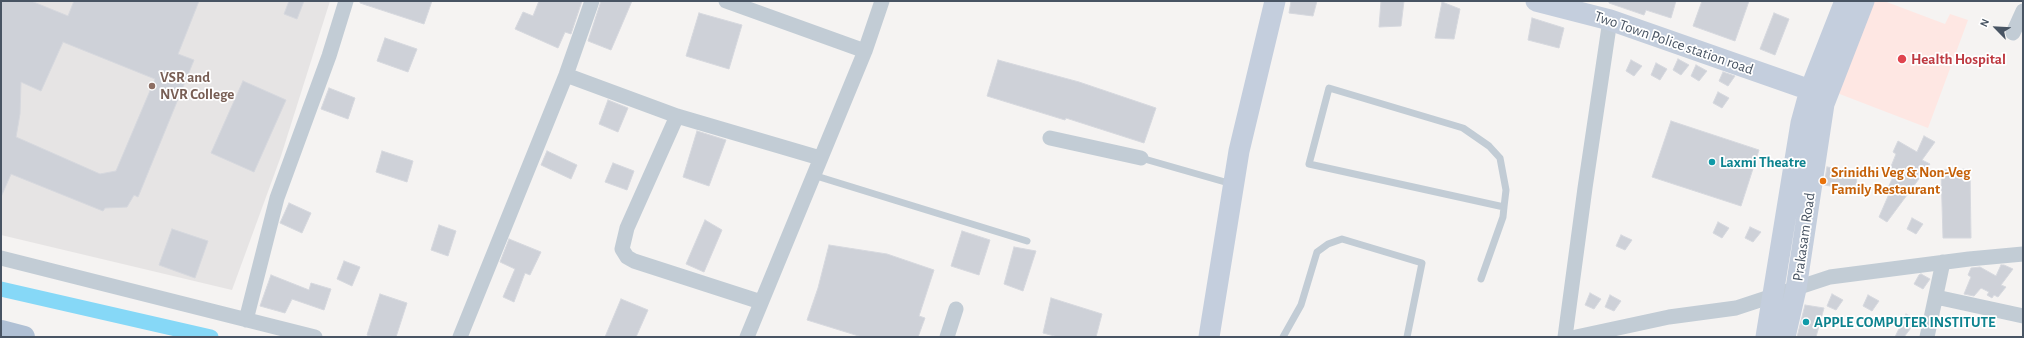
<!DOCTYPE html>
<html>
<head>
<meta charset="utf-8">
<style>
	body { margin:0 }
	#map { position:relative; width:2024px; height:338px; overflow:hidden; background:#f5f3f2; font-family:"Alegreya Sans",sans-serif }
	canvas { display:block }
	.frame { position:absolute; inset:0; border:2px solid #485463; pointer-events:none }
	.north { position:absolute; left:1976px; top:8px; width:40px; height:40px; -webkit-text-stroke:3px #fff; paint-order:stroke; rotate:294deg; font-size:11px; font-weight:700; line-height:16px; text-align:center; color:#485463 }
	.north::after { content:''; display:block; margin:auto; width:14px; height:18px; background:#485463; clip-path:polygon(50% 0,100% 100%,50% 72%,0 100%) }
</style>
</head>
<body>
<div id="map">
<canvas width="2024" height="338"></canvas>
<div class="frame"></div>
<div class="north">N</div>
</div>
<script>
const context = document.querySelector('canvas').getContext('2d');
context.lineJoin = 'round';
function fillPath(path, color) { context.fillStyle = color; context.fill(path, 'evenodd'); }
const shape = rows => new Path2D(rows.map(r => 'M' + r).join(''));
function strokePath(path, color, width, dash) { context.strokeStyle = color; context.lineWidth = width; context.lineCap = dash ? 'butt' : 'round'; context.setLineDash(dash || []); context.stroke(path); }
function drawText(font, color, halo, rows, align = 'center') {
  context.font = font + ' "Alegreya Sans",sans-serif'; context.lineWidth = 3.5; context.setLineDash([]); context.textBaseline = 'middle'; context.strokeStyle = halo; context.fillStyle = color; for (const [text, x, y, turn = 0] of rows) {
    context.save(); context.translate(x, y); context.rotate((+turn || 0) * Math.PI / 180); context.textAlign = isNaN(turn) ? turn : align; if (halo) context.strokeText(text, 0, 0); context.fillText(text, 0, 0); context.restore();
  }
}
const education = shape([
	[1,1,330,1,281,156,232,290,1,235]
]);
const medical = shape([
	[1871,1,1884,1,1945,24,1950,14,1968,20,1928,128,1837,93]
]);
const canal = shape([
	[1,289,211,337]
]);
const building = shape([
	[1,1,31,1,68,16,74,1,199,1,178,54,194,60,138,197,134,195,127,207,105,208,103,211,11,174,1,197,1,1],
	[63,42,155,79,116,171,100,174,16,137,20,114,21,82,41,91,63,42],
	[289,1,304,1,297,19,284,14,289,1],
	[360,1,432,1,424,24,360,3,360,1],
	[539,1,582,1,571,34,565,32,558,48,515,29,523,12,533,16,539,1],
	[601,1,632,1,611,50,588,41,601,1],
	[1291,1,1317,1,1313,16,1289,13,1291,1],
	[1381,1,1404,1,1401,26,1379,27,1381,1],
	[1609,1,1676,1,1671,18,1646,10,1644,15,1609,3,1609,1],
	[1702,1,1749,1,1735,41,1693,26,1702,1],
	[1442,2,1460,9,1454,39,1435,38,1442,2],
	[699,13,742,25,729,69,686,56,699,13],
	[1774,13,1789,19,1775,55,1760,49,1774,13],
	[1532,18,1564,28,1559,48,1528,40,1532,18],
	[385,38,417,49,408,72,377,61,385,38],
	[1678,59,1689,65,1681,75,1673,70,1678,59],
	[998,60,1079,82,1156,108,1144,143,1066,118,1065,120,987,96,998,60],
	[1631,60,1642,66,1634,76,1626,71,1631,60],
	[1656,63,1667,69,1660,80,1651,75,1656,63],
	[1696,65,1707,71,1699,81,1691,76,1696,65],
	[1723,72,1735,76,1728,86,1719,81,1723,72],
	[243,81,286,100,254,172,211,153,243,81],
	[329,88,355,98,348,119,321,109,329,88],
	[1718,92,1729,98,1722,108,1713,103,1718,92],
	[608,100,628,108,618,132,599,124,608,100],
	[1671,121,1759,150,1741,206,1652,177,1671,121],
	[697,131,726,140,709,186,683,177,697,131],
	[1924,136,1935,142,1922,160,1930,164,1887,222,1879,217,1889,194,1886,192,1893,177,1888,174,1896,154,1893,152,1898,141,1917,152,1924,136],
	[382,151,413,161,407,182,376,172,382,151],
	[547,151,577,165,571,179,541,165,547,151],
	[613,163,634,171,627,190,605,182,613,163],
	[1827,167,1858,172,1855,190,1824,185,1827,167],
	[1970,169,1971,238,1943,238,1941,170,1970,169],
	[289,203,311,213,302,233,280,223,289,203],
	[1912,218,1923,224,1916,234,1907,229,1912,218],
	[705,220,722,230,704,272,686,264,705,220],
	[1718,222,1729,228,1722,238,1713,233,1718,222],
	[439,225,456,231,448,256,431,250,439,225],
	[1750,227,1761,232,1753,242,1745,238,1750,227],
	[172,229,208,241,195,278,159,265,172,229],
	[962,231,990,240,979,275,951,266,962,231],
	[1621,235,1632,240,1625,250,1616,246,1621,235],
	[509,239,541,252,530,275,525,273,514,302,503,297,515,269,500,262,509,239],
	[829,245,887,254,934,270,919,316,925,318,918,337,862,337,807,320,818,288,829,245],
	[1014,247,1036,251,1023,291,1004,284,1014,247],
	[344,261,360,267,352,286,337,279,344,261],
	[2001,265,2004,265,2013,269,2001,285,2006,287,1998,297,1994,295,1992,298,1987,295,1989,292,1981,288,1974,296,1964,294,1971,277,1968,275,1971,268,1980,267,1996,276,2001,265],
	[1921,274,1930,279,1923,289,1914,284,1919,275,1921,274],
	[271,275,309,290,311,283,331,289,324,310,292,299,285,313,260,306,271,275],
	[1590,293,1601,299,1594,309,1585,305,1590,293],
	[380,294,407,303,396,337,374,337,367,335,380,294],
	[1832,294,1843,300,1836,310,1827,306,1832,294],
	[1610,295,1621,301,1614,311,1605,307,1610,295],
	[1868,295,1879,301,1872,311,1863,306,1868,295],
	[1051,298,1102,314,1096,337,1058,337,1043,333,1051,298],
	[621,299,648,310,636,337,605,337,621,299],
	[1805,305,1824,308,1816,337,1797,337,1805,305],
	[1906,314,1917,320,1904,337,1895,337,1906,314]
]);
const lane = shape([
	[1141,158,1232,184],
	[813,175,1027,241],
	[1481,279,1503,217,1504,207,1506,190,1500,158,1489,146,1463,128,1329,88,1309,164,1504,207],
	[1283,337,1301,305,1317,252,1328,244,1342,239,1422,263,1407,337]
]);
const street = shape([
	[726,1,865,51],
	[2013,33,2023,11],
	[566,75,677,116,820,158],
	[677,116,627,228,622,249,627,257,634,261,761,302],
	[1050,138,1141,158],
	[1,258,315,337],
	[1936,297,2023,316],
	[246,320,277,198,329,56,346,1],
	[460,337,566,75,592,1],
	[747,337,865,51,882,1],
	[947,337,956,309],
	[1565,337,1585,188,1610,20],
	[1576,337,1669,317,1736,308,1830,277,1969,259,2023,254],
	[1927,337,1943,262]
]);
const secondary = shape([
	[1536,1,1610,20,1810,90],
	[1209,337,1239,151,1275,1],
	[1766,337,1801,123,1810,90,1845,1],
	[1785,337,1796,289,1824,104,1864,1]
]);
const primary = shape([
	[1,331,24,337]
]);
const markers = [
	[1902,59,5,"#e0444e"],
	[152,86,4,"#8d6e63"],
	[1712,162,4,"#0f9aa8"],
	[1823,181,4,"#e8710a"],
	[1806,322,4,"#0f9aa8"]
];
const streetNames = [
	["Two Town Police station road",1674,43,19],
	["Prakasam Road",1804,237,-82]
];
const healthNames = [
	["Health Hospital",1911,59]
];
const educationNames = [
	["VSR and",160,77],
	["NVR College",160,94]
];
const cultureNames = [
	["Laxmi Theatre",1720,162],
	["APPLE COMPUTER INSTITUTE",1814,322]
];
const foodNames = [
	["Srinidhi Veg & Non-Veg",1831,172],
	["Family Restaurant",1831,189]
];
fillPath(education, '#e6e4e4');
fillPath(medical, '#fee7e3');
strokePath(canal, '#86d8f7', 15);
fillPath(building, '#ced1d8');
strokePath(building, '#d6d8de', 1);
strokePath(lane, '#c2ccd5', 7);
strokePath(street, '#c2ccd5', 15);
strokePath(secondary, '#c4cedd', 21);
strokePath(primary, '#b0c0d4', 22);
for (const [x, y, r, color] of markers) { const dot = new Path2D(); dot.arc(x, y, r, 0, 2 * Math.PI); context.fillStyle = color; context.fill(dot); strokePath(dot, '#fff', 1.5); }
drawText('15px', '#485463', '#fff', streetNames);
drawText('bold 15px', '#be3a42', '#fff', healthNames, 'left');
drawText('bold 15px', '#785e54', '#fff', educationNames, 'left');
drawText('bold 15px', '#0d838f', '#fff', cultureNames, 'left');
drawText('bold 15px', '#c56008', '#fff', foodNames, 'left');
</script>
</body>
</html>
